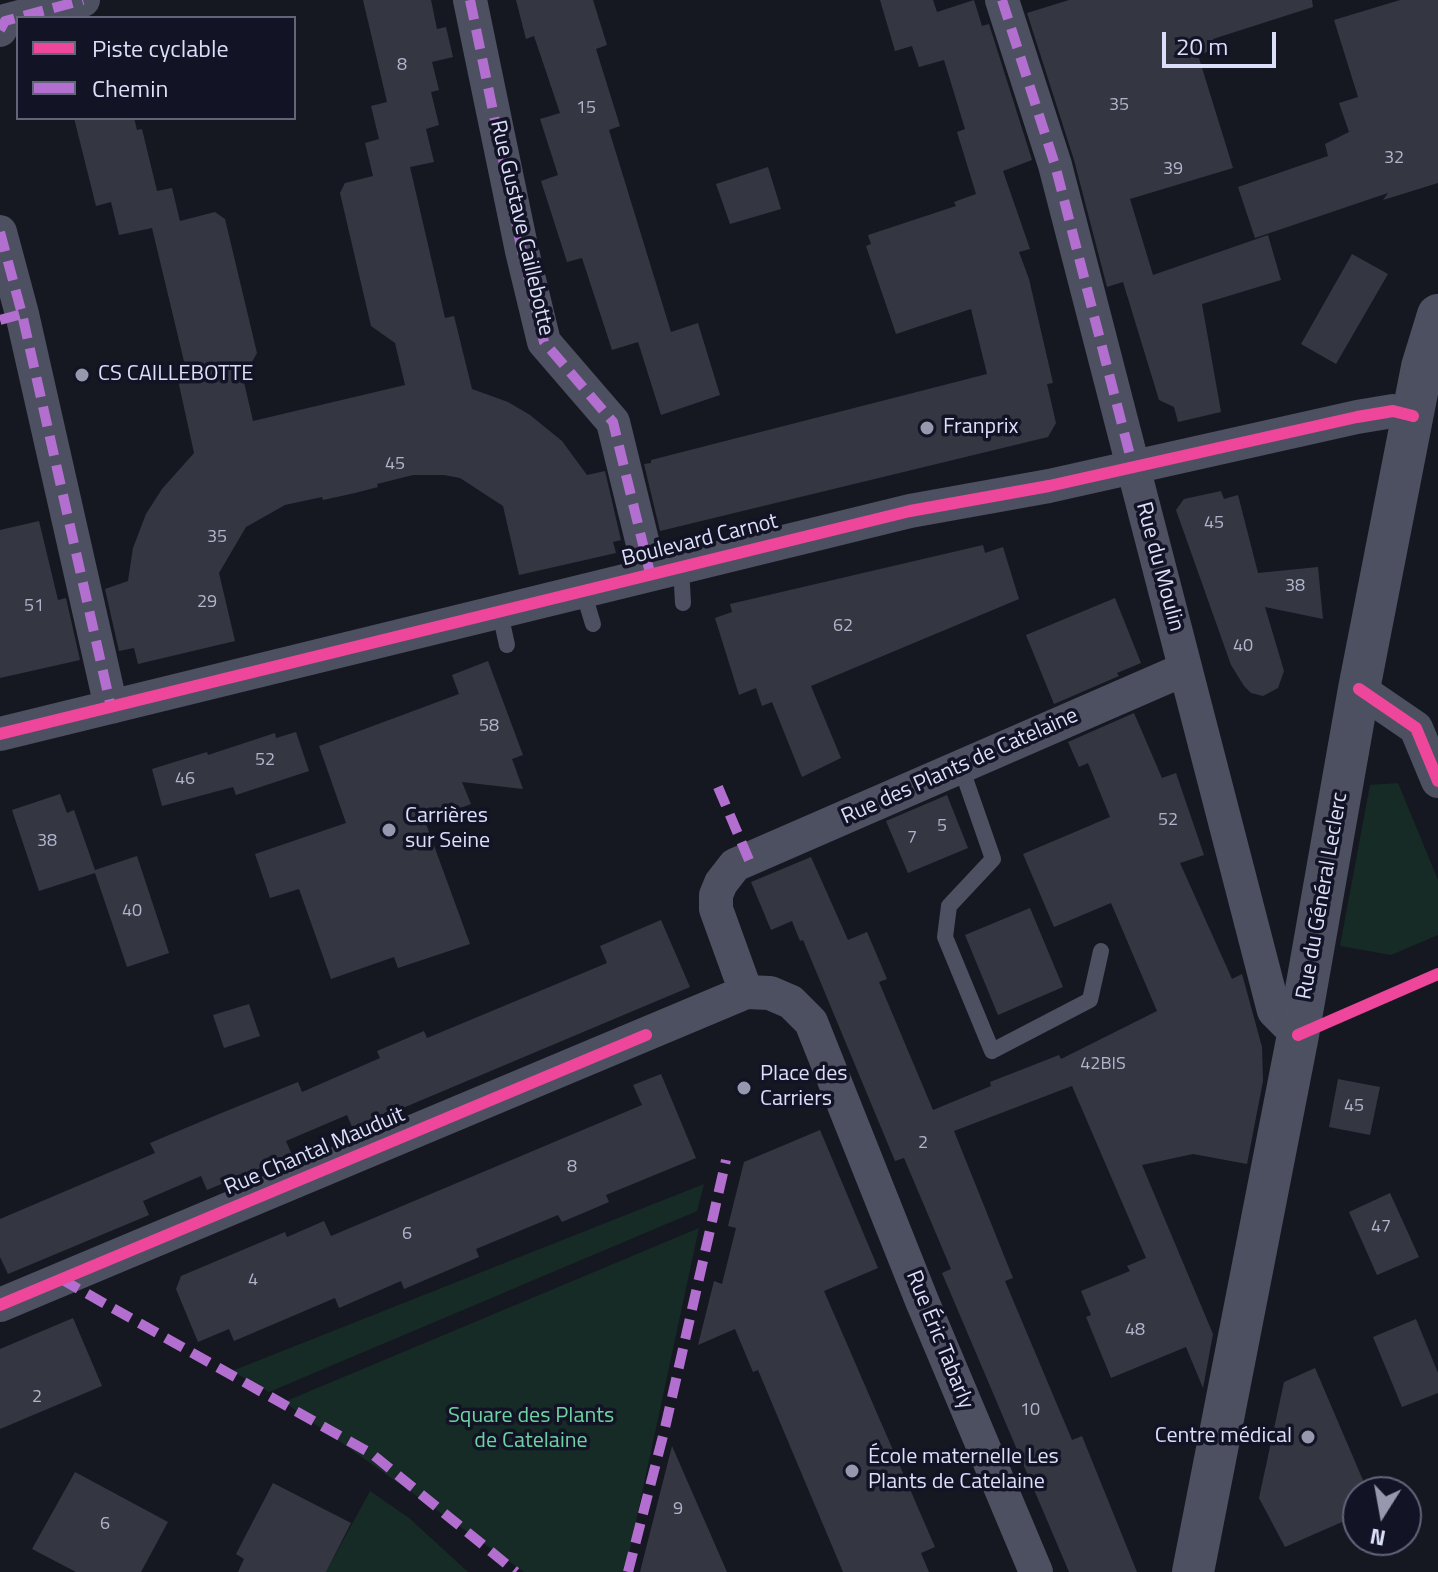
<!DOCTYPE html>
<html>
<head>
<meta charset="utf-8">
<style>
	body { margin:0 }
	#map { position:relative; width:1438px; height:1572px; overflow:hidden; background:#161821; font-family:"Titillium Web",sans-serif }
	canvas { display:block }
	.legend { position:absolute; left:16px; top:16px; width:280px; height:104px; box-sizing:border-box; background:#121425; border:2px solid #62657a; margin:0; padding:10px 14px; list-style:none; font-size:24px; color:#dbdffa }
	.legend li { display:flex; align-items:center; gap:16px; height:40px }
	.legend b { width:40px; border:2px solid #62657a }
	.north { position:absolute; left:1342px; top:1476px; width:80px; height:80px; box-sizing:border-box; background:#121425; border:2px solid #62657a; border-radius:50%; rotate:191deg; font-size:22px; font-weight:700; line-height:32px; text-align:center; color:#dbdffa }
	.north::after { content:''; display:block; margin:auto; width:28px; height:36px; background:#9699ae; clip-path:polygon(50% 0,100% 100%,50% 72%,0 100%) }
	.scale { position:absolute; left:1162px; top:32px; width:114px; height:36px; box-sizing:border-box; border:4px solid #dbdffa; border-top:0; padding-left:10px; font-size:24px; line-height:28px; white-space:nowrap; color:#dbdffa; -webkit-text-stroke:6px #121425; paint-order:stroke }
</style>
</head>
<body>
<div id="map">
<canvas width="1438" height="1572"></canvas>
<ul class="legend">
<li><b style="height:10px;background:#ed469a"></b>Piste cyclable</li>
<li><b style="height:10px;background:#b36fd0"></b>Chemin</li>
</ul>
<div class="north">N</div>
<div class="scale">20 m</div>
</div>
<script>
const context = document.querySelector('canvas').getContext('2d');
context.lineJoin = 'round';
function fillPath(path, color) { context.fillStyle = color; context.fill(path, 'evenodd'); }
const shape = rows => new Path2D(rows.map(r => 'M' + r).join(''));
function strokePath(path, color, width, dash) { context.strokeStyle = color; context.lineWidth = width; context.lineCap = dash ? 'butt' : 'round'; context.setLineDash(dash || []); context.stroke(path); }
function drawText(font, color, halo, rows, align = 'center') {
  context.font = font + ' "Titillium Web",sans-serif'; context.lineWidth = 7; context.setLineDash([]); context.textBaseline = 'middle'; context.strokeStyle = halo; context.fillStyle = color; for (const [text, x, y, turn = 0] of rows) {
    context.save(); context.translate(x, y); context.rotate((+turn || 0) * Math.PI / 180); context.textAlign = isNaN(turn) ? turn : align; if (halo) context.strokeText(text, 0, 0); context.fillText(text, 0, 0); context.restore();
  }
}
const green = shape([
	[1398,783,1438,880,1438,935,1391,955,1340,946,1370,785],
	[704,1184,697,1211,269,1392,232,1371],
	[699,1228,625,1572,524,1572,284,1402],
	[370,1491,409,1518,468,1572,326,1572]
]);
const building = shape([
	[363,0,431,0,437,29,446,27,453,57,432,62,439,90,431,92,439,125,426,129,434,162,410,167,445,318,454,316,472,389,508,402,530,415,562,441,587,475,605,471,621,540,613,542,616,553,519,575,503,506,460,478,444,475,413,475,377,484,378,487,355,493,323,500,322,497,285,505,246,527,219,573,235,641,138,664,134,648,119,651,105,589,128,581,133,548,146,514,162,489,194,453,178,380,188,378,152,228,119,235,111,202,96,206,74,118,134,118,137,130,142,129,157,191,172,188,180,221,215,212,225,219,257,353,243,378,253,421,405,385,395,343,371,326,340,193,345,183,373,176,365,143,379,139,371,106,387,102],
	[516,0,593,0,607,45,596,49,620,126,609,130,671,332,698,323,720,395,661,415,638,342,612,350,582,258,567,262,541,181,558,175,540,119,560,113,534,36,526,39],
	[880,0,933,0,937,12,974,0,982,26,989,24,1032,160,1003,171,1030,249,1019,252,1029,279,1053,383,1047,384,1056,423,1048,437,660,531,644,464,651,463,651,460,987,374,971,309,896,334,866,246,871,244,868,235,956,206,954,202,976,194,957,132,965,129,944,60,919,67,912,46,895,51],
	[1069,0,1312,0,1313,7,1213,39,1216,49,1198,55,1233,168,1130,199,1153,275,1268,235,1281,280,1202,304,1221,412,1178,422,1174,407,1159,400,1123,282,1107,287,1074,160,1027,13],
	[1400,0,1438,0,1438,183,1383,200,1388,193,1255,238,1238,187,1328,156,1325,144,1349,132,1339,103,1358,97,1334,20],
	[768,167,781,209,730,224,716,184],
	[1352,254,1388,274,1336,364,1301,344],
	[1221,491,1224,499,1238,495,1258,573,1318,567,1323,619,1265,607,1284,671,1278,688,1263,696,1251,693,1244,686,1231,665,1176,510,1184,499],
	[39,521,58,600,66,598,80,660,0,678,0,530],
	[983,545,985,553,1003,547,1019,599,811,686,841,758,802,777,772,702,762,706,756,688,739,695,715,618,732,612,730,604],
	[1115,598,1141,663,1117,673,1119,676,1054,704,1026,635],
	[488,661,523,755,512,759,523,789,462,782,471,804,425,821,470,944,398,968,394,957,331,979,299,889,270,898,255,854,346,823,319,746,459,694,452,675],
	[1134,713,1162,778,1176,773,1204,855,1180,863,1232,979,1242,974,1262,1047,1263,1081,1247,1164,1193,1154,1142,1165,1213,1334,1203,1388,1186,1347,1111,1378,1086,1317,1091,1315,1081,1291,1130,1271,1127,1266,1146,1258,1072,1086,954,1131,1013,1278,1005,1281,1072,1440,1082,1436,1137,1572,1069,1572,942,1273,951,1269,904,1158,895,1161,803,940,800,941,792,921,771,930,751,882,811,857,848,940,867,932,887,979,879,982,933,1110,991,1086,990,1082,1059,1055,1061,1059,1157,1011,1111,903,1054,927,1023,854,1110,817,1088,763,1079,767,1068,742],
	[296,732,309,771,236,795,233,787,162,806,152,769,207,752,208,755,275,733,276,738],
	[60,794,67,813,74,810,95,870,137,856,169,953,127,967,95,873,39,891,12,810],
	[947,795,968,848,908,873,886,821],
	[1030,908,1063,987,998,1015,965,935],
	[661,920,690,987,353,1129,347,1115,286,1141,292,1155,207,1190,201,1176,143,1201,149,1215,8,1274,0,1257,0,1219,155,1153,150,1143,219,1114,298,1082,302,1092,380,1058,377,1051,424,1031,427,1038,607,963,600,946],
	[249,1004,260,1036,224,1048,213,1015],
	[661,1074,696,1158,606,1195,609,1202,562,1222,558,1215,476,1249,479,1257,404,1289,401,1281,339,1308,335,1298,234,1341,229,1329,198,1342,176,1289,181,1276,285,1232,287,1237,324,1221,331,1236,642,1105,633,1085],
	[1338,1079,1380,1087,1370,1135,1329,1127],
	[820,1130,878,1268,824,1291,935,1547,921,1553,929,1572,843,1572,758,1370,753,1372,735,1329,698,1345,714,1281,722,1284,736,1228,728,1226,744,1162],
	[1390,1193,1419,1257,1377,1275,1349,1212],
	[73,1318,102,1386,0,1429,0,1349],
	[1416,1319,1438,1373,1438,1393,1402,1407,1373,1337],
	[1315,1368,1368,1492,1358,1492,1358,1515,1285,1547,1259,1498,1284,1382],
	[672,1446,727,1572,640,1572],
	[75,1472,168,1522,141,1572,76,1572,32,1549],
	[273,1483,351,1523,326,1572,238,1572,244,1559,236,1554]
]);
const service = shape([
	[681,567,683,603],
	[583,591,593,624],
	[500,613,507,645],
	[961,767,993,859,949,906,945,937,992,1051,1090,1000,1101,951]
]);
const minor = shape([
	[470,0,522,251,544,342,613,422,650,573],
	[1002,0,1055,165,1274,1011,1298,1035],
	[0,30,5,21,83,0],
	[0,232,22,314,111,707],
	[1359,689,1416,728,1438,781],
	[0,734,910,511,1049,486,1357,417,1393,411,1413,416],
	[746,992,716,909,716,895,721,883,735,865,1185,669],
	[0,1305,746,992,770,993,791,1002,811,1022,922,1301,1036,1572]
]);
const tertiary = shape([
	[1193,1572,1298,1035,1359,689,1422,367,1438,315]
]);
const quiet = shape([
	[470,0,522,251,544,342,613,422,650,573],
	[1002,0,1055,165,1133,467],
	[0,30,5,21,83,0],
	[0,232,22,314,111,707],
	[0,320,22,314],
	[718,787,749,860],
	[61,1279,372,1454,516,1572],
	[628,1572,665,1428,726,1160]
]);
const cycleway = shape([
	[1359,689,1416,728,1438,781],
	[0,734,910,511,1049,486,1357,417,1393,411,1413,416],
	[1298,1035,1438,974],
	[0,1305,646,1035]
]);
const markers = [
	[82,375,8,"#9699ae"],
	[927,428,8,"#9699ae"],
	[389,830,8,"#9699ae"],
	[744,1088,8,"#9699ae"],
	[1308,1437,8,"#9699ae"],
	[852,1471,8,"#9699ae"]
];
const numberNames = [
	["8",402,66],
	["35",1119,106],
	["15",586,109],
	["32",1394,159],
	["39",1173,170],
	["45",395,465],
	["45",1214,524],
	["35",217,538],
	["38",1295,587],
	["29",207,603],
	["51",34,607],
	["62",843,627],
	["40",1243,647],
	["58",489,727],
	["52",265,761],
	["46",185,780],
	["52",1168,821],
	["5",942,827],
	["7",912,839],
	["38",47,842],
	["40",132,912],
	["42BIS",1103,1065],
	["45",1354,1107],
	["2",923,1144],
	["8",572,1168],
	["47",1381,1228],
	["6",407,1235],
	["4",253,1281],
	["48",1135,1331],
	["2",37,1398],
	["10",1030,1411],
	["9",678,1510],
	["6",105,1525]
];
const streetNames = [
	["Rue Gustave Caillebotte",521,228,77],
	["Boulevard Carnot",700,541,-14],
	["Rue du Moulin",1159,567,75],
	["Rue des Plants de Catelaine",960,767,-24],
	["Rue du Général Leclerc",1323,896,-80],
	["Rue Chantal Mauduit",315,1152,-23],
	["Rue Éric Tabarly",939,1340,68]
];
const poiNames = [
	["CS CAILLEBOTTE",98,375],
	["Franprix",943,428],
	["Carrières",405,817],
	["sur Seine",405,842],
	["Place des",760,1075],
	["Carriers",760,1100],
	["Centre médical",1292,1437,"right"],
	["École maternelle Les",868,1458],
	["Plants de Catelaine",868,1483]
];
const parkNames = [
	["Square des Plants",531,1417],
	["de Catelaine",531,1442]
];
fillPath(green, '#162b26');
fillPath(building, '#343642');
strokePath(service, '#4c5060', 16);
strokePath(minor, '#4c5060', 34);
strokePath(tertiary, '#4c5060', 42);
strokePath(quiet, '#b36fd0', 10, [20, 10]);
strokePath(cycleway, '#ed469a', 12);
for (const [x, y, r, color] of markers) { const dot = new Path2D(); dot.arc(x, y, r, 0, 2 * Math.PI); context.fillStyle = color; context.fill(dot); strokePath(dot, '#121425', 3); }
drawText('18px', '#b1b5cc', null, numberNames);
drawText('22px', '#dbdffa', '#121425', streetNames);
drawText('22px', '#dbdffa', '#121425', poiNames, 'left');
drawText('22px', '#6fd2a2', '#121425', parkNames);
</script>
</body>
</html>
